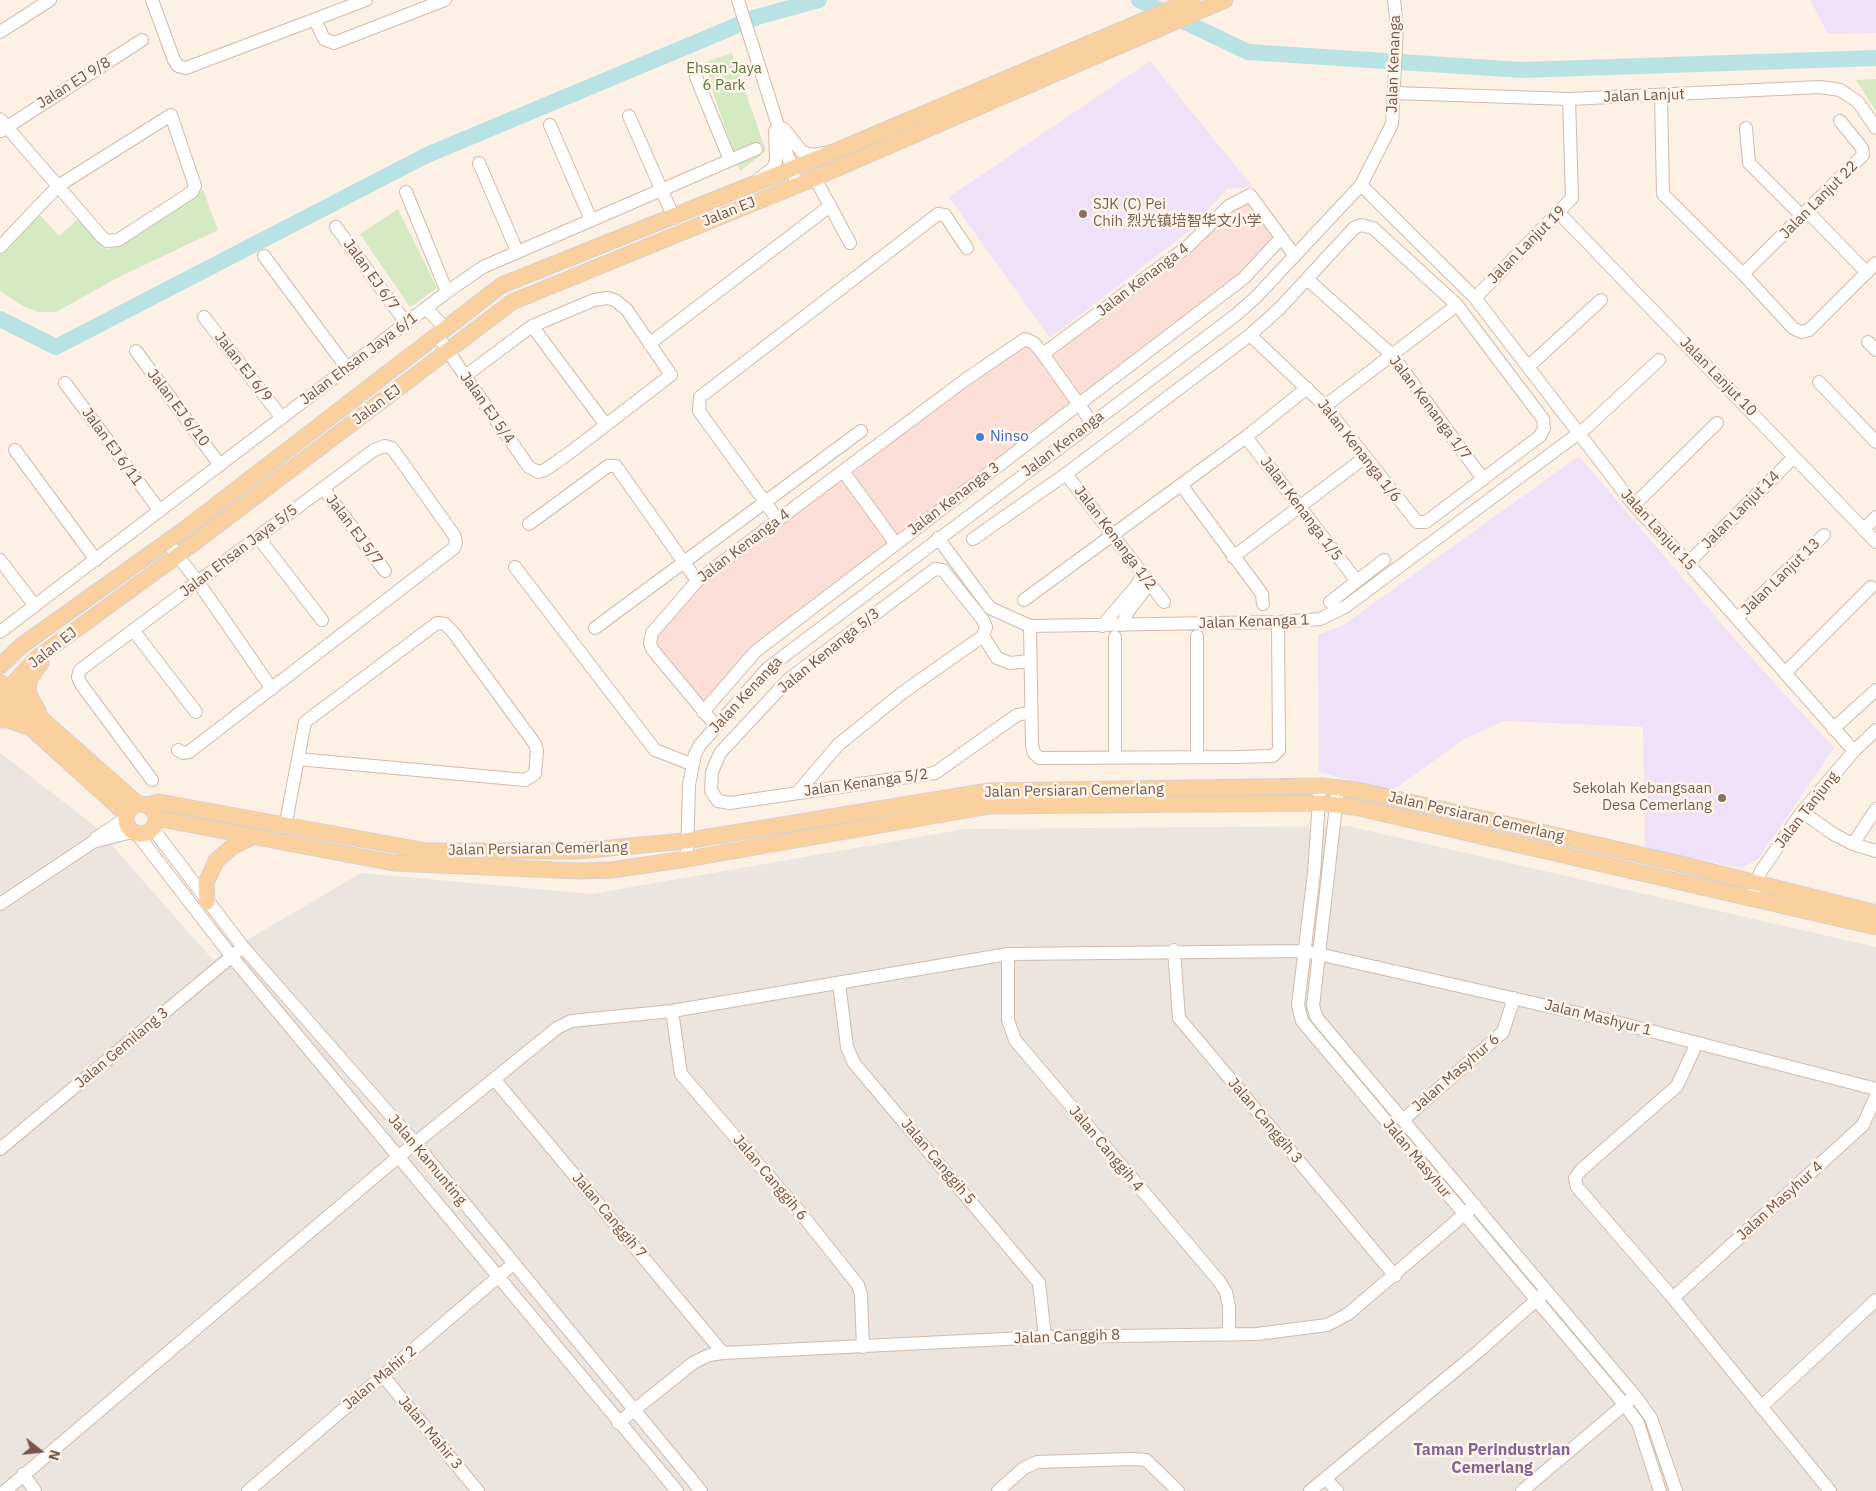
<!DOCTYPE html>
<html>
<head>
<meta charset="utf-8">
<style>
	body { margin:0 }
	#map { position:relative; width:1876px; height:1491px; overflow:hidden; background:#fcf1e4; font-family:"IBM Plex Sans",sans-serif }
	canvas { display:block }
	.north { position:absolute; left:15px; top:1426px; width:50px; height:50px; -webkit-text-stroke:4px #fff5ea; paint-order:stroke; rotate:106deg; font-size:14px; font-weight:700; line-height:20px; text-align:center; color:#74564a }
	.north::after { content:''; display:block; margin:auto; width:18px; height:22px; background:#74564a; clip-path:polygon(50% 0,100% 100%,50% 72%,0 100%) }
</style>
</head>
<body>
<div id="map">
<canvas width="1876" height="1491"></canvas>
<div class="north">N</div>
</div>
<script>
const context = document.querySelector('canvas').getContext('2d');
context.lineJoin = 'round';
function fillPath(path, color) { context.fillStyle = color; context.fill(path, 'evenodd'); }
const shape = rows => new Path2D(rows.map(r => 'M' + r).join(''));
function strokePath(path, color, width, dash) { context.strokeStyle = color; context.lineWidth = width; context.lineCap = dash ? 'butt' : 'round'; context.setLineDash(dash || []); context.stroke(path); }
function drawText(font, color, halo, rows, align = 'center') {
  context.font = font + ' "IBM Plex Sans","Noto Sans SC",sans-serif'; context.lineWidth = 5; context.setLineDash([]); context.textBaseline = 'middle'; context.strokeStyle = halo; context.fillStyle = color; for (const [text, x, y, turn = 0] of rows) {
    context.save(); context.translate(x, y); context.rotate((+turn || 0) * Math.PI / 180); context.textAlign = isNaN(turn) ? turn : align; if (halo) context.strokeText(text, 0, 0); context.fillText(text, 0, 0); context.restore();
  }
}
const commercial = shape([
	[1250,199,1277,238,1241,276,754,649,704,706,654,646,654,637,700,582,1026,343,1043,358,1231,209]
]);
const industrial = shape([
	[0,753,95,826,213,960,361,873,592,894,965,829,1348,826,1876,947,1876,1491,0,1491]
]);
const education = shape([
	[1810,0,1876,0,1876,33,1828,34],
	[1150,61,1253,187,1227,189,1189,231,1050,338,949,197],
	[1579,456,1739,644,1834,748,1759,858,1742,868,1645,849,1643,727,1504,721,1464,739,1392,791,1319,772,1318,635,1342,626]
]);
const green = shape([
	[732,53,766,151,740,171,703,63],
	[1876,79,1876,111,1856,80],
	[203,190,218,230,121,276,56,312,38,312,23,306,0,291,0,255,38,213,59,236,79,218,108,250],
	[398,209,437,288,410,307,360,234]
]);
const river = shape([
	[1139,0,1248,52,1522,70,1876,58],
	[0,319,56,347,427,155,757,17,819,0]
]);
const minor = shape([
	[152,0,174,60,178,66,186,68,366,0],
	[738,0,797,185],
	[315,20,324,39,334,43,445,0],
	[0,32,50,0],
	[696,77,730,160],
	[1394,93,1569,99,1820,87,1840,90,1858,102,1876,128],
	[1661,95,1663,194,1743,274,1793,328,1801,332,1809,330,1876,263],
	[629,116,674,218],
	[0,119,31,155,58,186,82,214,102,237,107,241,118,240,192,192,195,186,171,115,58,186,0,247],
	[550,125,591,220],
	[1746,128,1749,163,1802,216],
	[784,129,802,152,812,155,825,153],
	[1,131,142,40],
	[479,163,517,251],
	[815,178,850,243],
	[759,179,773,168,776,161,775,131],
	[1361,185,1475,298,1634,505,1688,563,1854,751],
	[406,192,447,292],
	[1807,211,1867,273],
	[1559,213,1876,542],
	[336,227,406,323],
	[264,256,347,368],
	[1743,274,1863,155,1862,148,1840,121],
	[1307,279,1392,355,1483,479],
	[1475,298,1572,198,1569,99],
	[426,308,446,329],
	[204,317,282,418],
	[532,326,606,425],
	[438,336,465,376,529,467,538,472,545,470,572,451,671,375,627,310,615,300,607,298,594,300,532,326,465,376],
	[1868,342,1876,350],
	[649,344,830,206],
	[136,351,220,465],
	[1043,354,1187,247,1229,206,1250,195,1295,256],
	[1529,366,1601,300],
	[1819,382,1876,442],
	[65,383,160,511],
	[1325,406,1457,305],
	[1246,437,1356,580],
	[15,450,96,560],
	[843,471,965,380,1025,339,1034,343,1043,354,1092,423],
	[1066,474,1164,602],
	[1182,486,1262,594,1263,604],
	[323,488,385,571],
	[1634,505,1717,423],
	[778,520,699,411,700,397,938,214,945,215,967,248],
	[529,524,608,466,616,466,697,581],
	[1864,529,1876,517],
	[258,537,322,620],
	[938,538,990,608,1030,626,1278,622,1320,619,1345,607,1587,427,1659,360],
	[973,539,1066,474,1250,335,1280,308,1354,228,1361,225,1373,228,1457,305,1543,419,1544,428,1540,436,1426,522,1417,522,1325,406,1250,335],
	[167,542,198,582,272,689],
	[1233,557,1364,458],
	[0,560,35,606],
	[1688,563,1794,457],
	[515,567,655,750,691,764],
	[1024,600,1246,437,1307,388],
	[1330,602,1384,560],
	[1737,618,1824,535],
	[1122,625,1129,610,1146,588,1147,582],
	[1030,626,1032,745,1034,753,1039,758,1238,757,1273,756,1279,750,1278,622],
	[1102,626,1138,584,1142,575],
	[595,628,861,431],
	[133,630,196,712],
	[0,632,447,292,483,267,756,149],
	[1197,636,1197,757],
	[1115,637,1115,758],
	[1030,661,1010,663,997,658,983,636,986,627,983,620,943,570,935,569,789,679,720,753,712,772,711,791,718,801,730,803,935,773,1017,715,1031,712],
	[1785,673,1871,587],
	[703,712,756,651,1244,278,1281,238],
	[716,726,652,649,650,643,652,633,697,581,843,471,896,544],
	[1833,729,1876,690],
	[152,780,81,684,78,677,80,670,374,450,385,446,392,448,454,535,456,542,454,548,189,752,183,753,178,750],
	[1320,786,1314,873,1298,1005,1302,1021,1624,1404,1638,1423,1660,1491],
	[1338,788,1313,1006,1317,1018,1635,1396,1651,1418,1676,1491],
	[797,793,838,745,902,693,983,636],
	[1802,812,1835,835,1853,844,1876,851],
	[285,827,305,722,437,623,445,624,453,632,535,744,537,751,535,774,525,780,298,759],
	[153,829,243,947,415,1143,701,1491],
	[137,834,232,957,677,1491],
	[96,838,126,818],
	[1853,844,1876,809],
	[687,859,689,785,695,754,700,745,768,668,1237,314,1256,297,1361,185,1392,124,1397,26,1394,0],
	[1753,898,1756,883,1761,871,1802,812,1854,751,1876,730],
	[0,904,93,842,132,832],
	[1174,950,1179,1018,1395,1276],
	[1008,954,1008,1020,1015,1040,1219,1281,1226,1292,1229,1307,1229,1335],
	[839,983,847,1047,854,1063,1039,1283,1045,1337],
	[672,1011,681,1074,799,1211,858,1285,861,1295,863,1347],
	[1697,1043,1677,1086,1581,1170,1575,1178,1577,1187,1673,1298,1830,1491],
	[494,1079,723,1353],
	[1404,1119,1503,1032,1514,998],
	[0,1149,237,952],
	[1673,1298,1863,1125,1876,1096],
	[383,1376,478,1491],
	[1761,1407,1876,1300],
	[618,1423,693,1363,709,1355,723,1353,1045,1337,1257,1334,1327,1325,1348,1314,1475,1205],
	[23,1474,35,1491],
	[1326,1479,1337,1491],
	[5,1491,398,1157,557,1028,571,1021,672,1011,1008,954,1305,951,1604,1019,1876,1089],
	[248,1491,513,1264],
	[998,1491,1024,1468,1037,1462,1132,1459,1146,1460,1178,1491],
	[1310,1491,1479,1351,1542,1295],
	[1522,1491,1631,1399]
]);
const major = shape([
	[0,666,21,646,185,529,502,285,836,151,1192,0],
	[1,683,138,804],
	[0,697,37,658,177,556,512,302,815,178,1225,0],
	[0,700,126,814],
	[38,711,30,697,28,688,30,678,41,663],
	[0,720,9,720,25,726],
	'126 819a15 15 0 1 1 30 0a15 15 0 1 1-30 0Z',
	[147,805,159,802,426,851,578,851,685,841,989,791,1320,786,1357,790,1685,865,1876,913],
	[156,818,394,863,579,871,611,870,687,859,989,806,1319,803,1355,807,1876,927],
	[207,902,206,883,216,861,232,847,254,836]
]);
const markers = [
	[1083,214,5,"#8d6e63"],
	[980,437,5,"#3f7fe0"],
	[1722,798,5,"#8d6e63"]
];
const streetNames = [
	["Jalan Kenanga",1394,64,-88],
	["Jalan EJ 9/8",74,83,-32],
	["Jalan Lanjut",1644,96,-2],
	["Jalan Lanjut 22",1819,200,-45],
	["Jalan EJ",729,212,-22],
	["Jalan Lanjut 19",1527,245,-45],
	["Jalan EJ 6/7",371,275,54],
	["Jalan Kenanga 4",1143,280,-37],
	["Jalan Ehsan Jaya 6/1",359,359,-37],
	["Jalan EJ 6/9",243,367,52],
	["Jalan Lanjut 10",1718,377,46],
	["Jalan EJ",377,405,-37],
	["Jalan EJ 6/10",178,408,53],
	["Jalan EJ 5/4",487,408,55],
	["Jalan Kenanga 1/7",1430,408,53],
	["Jalan Kenanga",1063,444,-37],
	["Jalan EJ 6/11",112,447,54],
	["Jalan Kenanga 1/6",1359,451,52],
	["Jalan Kenanga 3",954,499,-37],
	["Jalan Kenanga 1/5",1301,509,53],
	["Jalan Lanjut 14",1741,510,-45],
	["Jalan EJ 5/7",354,530,53],
	["Jalan Lanjut 15",1658,530,48],
	["Jalan Kenanga 1/2",1115,538,53],
	["Jalan Kenanga 4",744,546,-37],
	["Jalan Ehsan Jaya 5/5",239,551,-37],
	["Jalan Lanjut 13",1781,577,-44],
	["Jalan Kenanga 1",1254,622,-2],
	["Jalan EJ",53,648,-38],
	["Jalan Kenanga 5/3",829,651,-39],
	["Jalan Kenanga",746,695,-47],
	["Jalan Kenanga 5/2",866,783,-8],
	["Jalan Persiaran Cemerlang",1074,791,-1],
	["Jalan Tanjung",1807,810,-52],
	["Jalan Persiaran Cemerlang",1476,817,13],
	["Jalan Persiaran Cemerlang",538,849,-1],
	["Jalan Mashyur 1",1598,1018,14],
	["Jalan Gemilang 3",122,1048,-40],
	["Jalan Masyhur 6",1456,1073,-41],
	["Jalan Canggih 3",1265,1121,50],
	["Jalan Canggih 4",1106,1149,50],
	["Jalan Masyhur",1417,1159,50],
	["Jalan Kamunting",427,1160,50],
	["Jalan Canggih 5",938,1162,50],
	["Jalan Canggih 6",770,1178,50],
	["Jalan Masyhur 4",1780,1201,-42],
	["Jalan Canggih 7",609,1216,50],
	["Jalan Canggih 8",1067,1337,-2],
	["Jalan Mahir 2",380,1378,-40],
	["Jalan Mahir 3",430,1433,50]
];
const parkNames = [
	["Ehsan Jaya",724,69],
	["6 Park",724,86]
];
const educationNames = [
	["SJK (C) Pei",1093,205],
	["Chih 烈光镇培智华文小学",1093,222],
	["Sekolah Kebangsaan",1712,789,"right"],
	["Desa Cemerlang",1712,806,"right"]
];
const shopNames = [
	["Ninso",990,437]
];
const neighbourhoodNames = [
	["Taman Perindustrian",1492,1450],
	["Cemerlang",1492,1468]
];
fillPath(commercial, '#fce0d8');
fillPath(industrial, '#ebe4df');
fillPath(education, '#eee1f8');
fillPath(green, '#d5e9c3');
strokePath(river, '#b9e2e5', 16);
strokePath(minor, '#cfbaae', 14);
strokePath(major, '#d8d0cc', 17);
strokePath(minor, '#fff', 12);
strokePath(major, '#f9d09e', 15);
for (const [x, y, r, color] of markers) { const dot = new Path2D(); dot.arc(x, y, r, 0, 2 * Math.PI); context.fillStyle = color; context.fill(dot); strokePath(dot, '#fff5ea', 2); }
drawText('15px', '#74564a', '#fff5ea', streetNames);
drawText('15px', '#577942', '#fff5ea', parkNames);
drawText('15px', '#785e54', '#fff5ea', educationNames, 'left');
drawText('15px', '#366cbe', '#fff5ea', shopNames, 'left');
drawText('bold 16px', '#836697', '#fff5ea', neighbourhoodNames);
</script>
</body>
</html>
